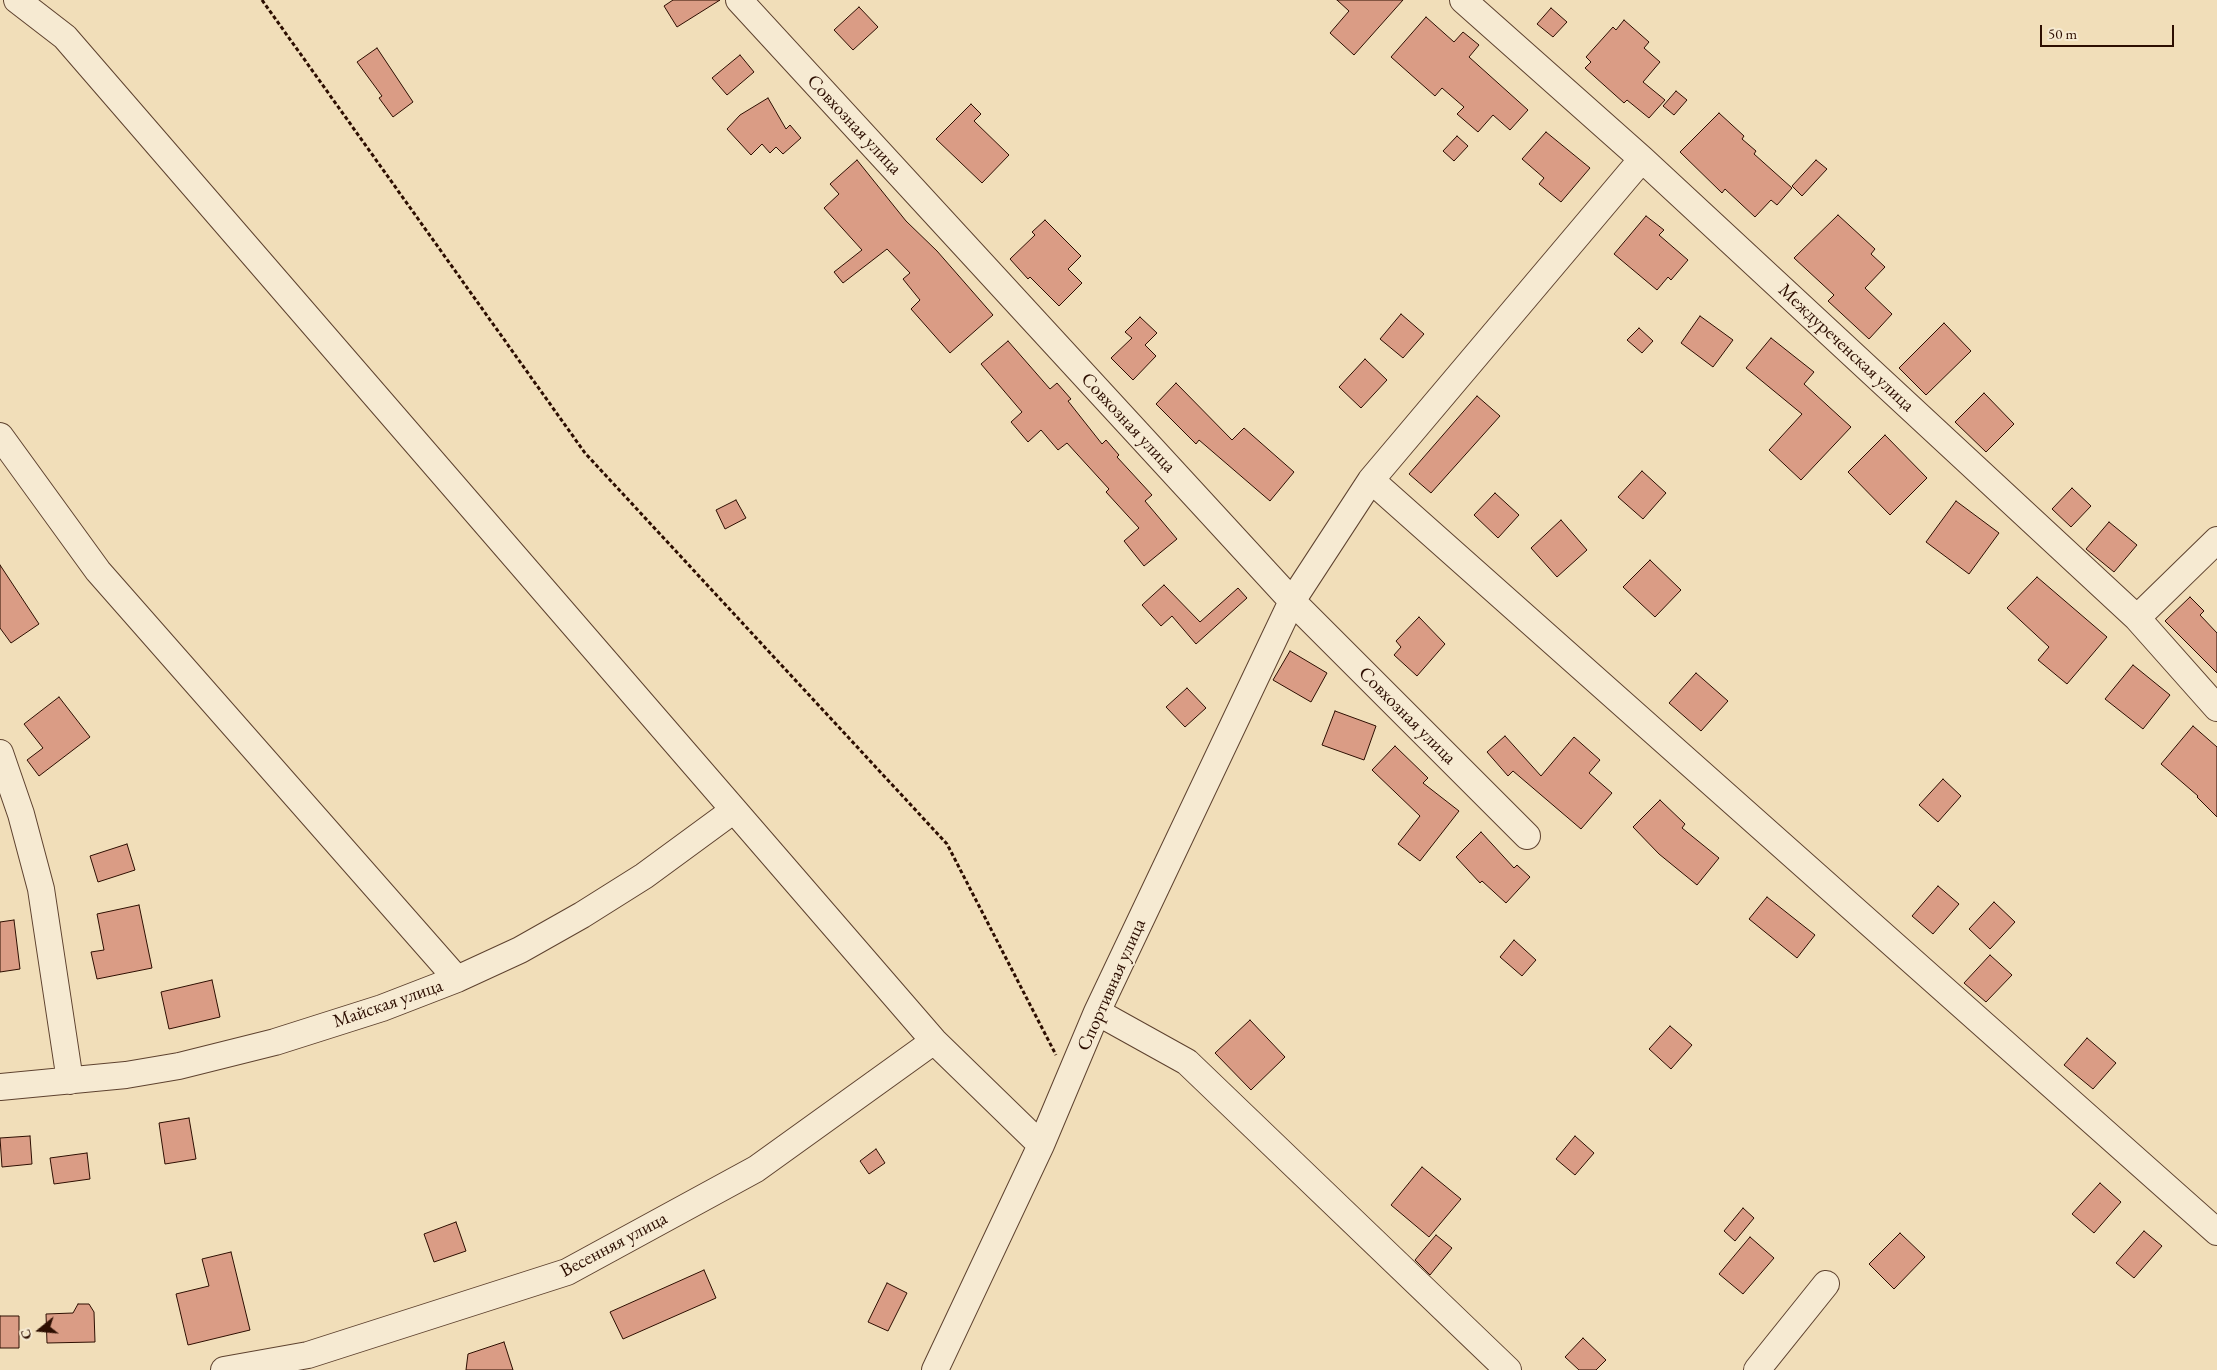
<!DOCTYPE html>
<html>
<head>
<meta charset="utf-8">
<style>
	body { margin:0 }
	#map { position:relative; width:2217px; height:1370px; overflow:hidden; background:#f1deb9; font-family:"EB Garamond",serif }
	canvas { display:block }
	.north { position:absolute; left:15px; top:1305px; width:50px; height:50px; -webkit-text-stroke:4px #f6ead2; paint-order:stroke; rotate:253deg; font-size:14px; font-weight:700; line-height:20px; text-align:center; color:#2d0e01 }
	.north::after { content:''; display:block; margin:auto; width:18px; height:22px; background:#2d0e01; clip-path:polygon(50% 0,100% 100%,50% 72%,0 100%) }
	.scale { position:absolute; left:2040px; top:25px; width:134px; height:22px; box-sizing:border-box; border:2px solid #2d0e01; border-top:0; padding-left:6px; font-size:15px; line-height:18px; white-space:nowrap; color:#2d0e01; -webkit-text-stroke:4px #f6ead2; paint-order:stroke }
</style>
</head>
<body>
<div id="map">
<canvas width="2217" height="1370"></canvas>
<div class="north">С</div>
<div class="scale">50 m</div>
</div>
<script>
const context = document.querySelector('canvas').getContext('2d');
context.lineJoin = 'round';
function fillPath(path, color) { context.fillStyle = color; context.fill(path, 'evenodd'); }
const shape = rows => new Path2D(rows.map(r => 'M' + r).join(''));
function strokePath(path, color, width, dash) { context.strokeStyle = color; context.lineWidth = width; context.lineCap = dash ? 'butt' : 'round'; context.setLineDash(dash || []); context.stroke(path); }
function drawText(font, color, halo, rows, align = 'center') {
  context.font = font + ' "EB Garamond",serif'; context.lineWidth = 4; context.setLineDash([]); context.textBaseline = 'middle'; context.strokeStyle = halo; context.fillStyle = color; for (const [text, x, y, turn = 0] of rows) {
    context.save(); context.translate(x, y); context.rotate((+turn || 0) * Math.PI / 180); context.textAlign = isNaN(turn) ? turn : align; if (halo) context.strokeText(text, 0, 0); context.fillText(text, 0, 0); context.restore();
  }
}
const building = shape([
	[673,0,720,0,677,27,664,6,673,0],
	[1337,0,1403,0,1354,55,1330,33,1349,11,1337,0],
	[859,7,878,27,853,50,834,30,859,7],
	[1551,8,1567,22,1553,37,1537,24,1551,8],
	[1426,17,1454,42,1463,32,1479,45,1469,57,1528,110,1510,130,1493,115,1478,132,1457,114,1464,107,1442,88,1435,96,1391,57,1426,17],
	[1624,20,1649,42,1644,48,1660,62,1643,82,1665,100,1649,118,1627,100,1624,103,1585,68,1591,62,1586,57,1613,27,1616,30,1624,20],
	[377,48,413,102,393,117,379,98,382,96,357,62,377,48],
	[740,55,754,72,727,95,712,78,740,55],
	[1676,91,1687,100,1674,115,1663,106,1676,91],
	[768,98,786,129,790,125,801,138,783,154,776,147,770,153,762,144,751,155,727,129,740,115,768,98],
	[971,104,981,114,974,121,1009,155,982,183,936,139,971,104],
	[1719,113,1744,136,1742,139,1756,151,1754,154,1792,188,1777,205,1771,200,1755,217,1725,189,1722,193,1680,152,1719,113],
	[1546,132,1590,168,1561,202,1539,184,1544,178,1522,159,1546,132],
	[1457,136,1468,146,1454,161,1443,151,1457,136],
	[857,160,906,221,937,251,993,315,950,353,911,309,920,300,903,279,910,273,887,249,843,283,834,272,862,250,824,208,839,194,830,184,857,160],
	[1816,160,1827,169,1802,196,1792,186,1816,160],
	[1838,215,1875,249,1871,254,1885,267,1865,288,1892,314,1869,339,1828,301,1834,295,1794,258,1838,215],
	[1646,216,1664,230,1659,235,1688,260,1671,280,1668,277,1657,290,1614,254,1646,216],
	[1045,220,1081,256,1068,269,1082,283,1059,306,1030,277,1028,279,1010,259,1035,235,1032,232,1045,220],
	[1401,314,1424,334,1403,358,1380,339,1401,314],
	[1700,316,1733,340,1713,367,1681,343,1700,316],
	[1140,317,1157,333,1145,345,1156,356,1133,380,1111,358,1132,338,1125,332,1140,317],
	[1944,323,1971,351,1926,395,1899,368,1944,323],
	[1639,328,1653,341,1642,353,1627,340,1639,328],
	[1771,338,1814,372,1804,384,1851,427,1801,480,1769,450,1802,414,1746,368,1771,338],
	[1008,341,1050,389,1057,383,1071,399,1068,401,1102,444,1106,440,1119,455,1117,457,1152,495,1145,501,1177,539,1144,566,1124,541,1139,528,1106,492,1109,489,1067,443,1058,450,1041,430,1028,442,1011,422,1022,412,981,364,1008,341],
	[1365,359,1387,380,1361,408,1339,387,1365,359],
	[1176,383,1232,440,1244,428,1294,472,1270,501,1199,440,1196,444,1156,404,1176,383],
	[1984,393,2014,424,1986,452,1955,422,1984,393],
	[1477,396,1500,416,1431,493,1409,474,1477,396],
	[1885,435,1927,478,1890,515,1848,472,1885,435],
	[1642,471,1666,493,1643,519,1618,497,1642,471],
	[2072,488,2091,506,2071,527,2052,509,2072,488],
	[1495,493,1519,515,1498,538,1474,515,1495,493],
	[736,500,746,518,725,529,716,510,736,500],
	[1956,501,1999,533,1969,574,1926,542,1956,501],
	[1561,520,1587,550,1557,577,1531,548,1561,520],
	[2109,522,2137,545,2114,572,2086,549,2109,522],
	[1650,560,1681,590,1655,617,1623,587,1650,560],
	[0,565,39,624,11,643,0,628,0,565],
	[2037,577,2107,637,2067,684,2038,660,2049,647,2007,608,2037,577],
	[1164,585,1200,622,1238,588,1247,598,1196,644,1172,616,1161,626,1142,605,1164,585],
	[2190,597,2204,611,2200,615,2217,633,2217,673,2165,621,2190,597],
	[1419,617,1445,644,1417,676,1394,655,1401,647,1396,641,1419,617],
	[1290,651,1327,673,1311,702,1273,680,1290,651],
	[2133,665,2170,695,2143,729,2105,699,2133,665],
	[1696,673,1728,701,1701,731,1669,703,1696,673],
	[1187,688,1206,708,1185,727,1166,707,1187,688],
	[59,697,90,737,39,776,27,760,43,748,24,724,59,697],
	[1335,711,1376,726,1364,760,1322,745,1335,711],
	[2193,726,2217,747,2217,817,2197,797,2198,796,2161,764,2193,726],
	[1505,736,1541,776,1574,737,1600,760,1589,773,1612,793,1581,829,1513,771,1508,776,1487,752,1505,736],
	[1395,746,1428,778,1423,783,1459,811,1420,861,1398,844,1420,816,1372,770,1395,746],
	[1943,779,1961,796,1938,822,1919,805,1943,779],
	[1660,800,1685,824,1682,828,1719,858,1697,885,1659,854,1633,827,1660,800],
	[1481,832,1514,868,1517,865,1530,877,1506,903,1482,881,1480,883,1456,857,1481,832],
	[127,844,135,870,98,882,90,856,127,844],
	[1938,886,1959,904,1933,934,1912,916,1938,886],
	[1767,897,1815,935,1797,958,1749,919,1767,897],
	[1994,902,2015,922,1990,949,1969,929,1994,902],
	[139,905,152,968,97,979,91,952,104,950,97,914,139,905],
	[14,920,20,969,0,972,0,922,14,920],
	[1514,940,1536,960,1522,976,1500,957,1514,940],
	[1990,955,2012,975,1986,1002,1964,983,1990,955],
	[212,980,220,1017,169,1029,161,992,212,980],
	[1250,1020,1285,1057,1251,1090,1215,1053,1250,1020],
	[1670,1026,1692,1045,1671,1069,1649,1049,1670,1026],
	[2087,1038,2116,1063,2093,1089,2064,1065,2087,1038],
	[189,1118,196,1159,165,1164,159,1123,189,1118],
	[30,1136,32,1164,2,1167,0,1138,30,1136],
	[1575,1136,1594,1153,1575,1175,1556,1159,1575,1136],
	[876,1149,885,1163,869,1174,860,1161,876,1149],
	[87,1153,90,1179,54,1184,50,1158,87,1153],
	[1422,1167,1461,1199,1429,1237,1391,1205,1422,1167],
	[2100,1183,2121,1202,2094,1233,2072,1214,2100,1183],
	[1743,1208,1754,1218,1735,1241,1724,1231,1743,1208],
	[456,1222,466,1251,434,1262,424,1234,456,1222],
	[2144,1231,2162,1246,2134,1278,2116,1263,2144,1231],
	[1900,1233,1925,1257,1894,1289,1869,1264,1900,1233],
	[1436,1235,1452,1248,1430,1275,1415,1260,1436,1235],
	[1750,1237,1774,1258,1743,1294,1719,1274,1750,1237],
	[231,1252,250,1330,188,1345,176,1294,209,1286,202,1259,231,1252],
	[704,1270,716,1298,623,1339,610,1312,704,1270],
	[887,1283,907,1293,888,1331,868,1322,887,1283],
	[78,1304,89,1304,94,1312,95,1342,47,1343,46,1314,73,1313,78,1304],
	[0,1316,19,1316,19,1348,0,1348,0,1316],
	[1583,1338,1606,1360,1596,1370,1579,1370,1565,1357,1583,1338],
	[504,1342,513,1370,466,1370,468,1354,504,1342]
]);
const path = shape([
	[262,0,585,453,947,844,1056,1055]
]);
const minor = shape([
	[17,0,65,37,934,1041,1041,1145],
	[739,0,1292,601,1527,836],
	[1463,0,1642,159,2137,618,2217,708],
	[0,436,98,571,457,979],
	[1371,480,2217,1232],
	[2137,618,2217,540],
	[0,753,21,814,41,889,70,1081],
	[1097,1012,1187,1062,1508,1370],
	[0,1087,126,1075,179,1066,275,1042,382,1008,457,979,520,950,582,915,644,876,734,810],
	[224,1370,308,1355,567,1272,756,1169,934,1041],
	[935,1370,1041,1145,1097,1012,1292,601,1371,480,1642,159],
	[1757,1370,1826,1284]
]);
const streetNames = [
	["Совхозная улица",854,125,47],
	["Междуреченская улица",1846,348,43],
	["Совхозная улица",1128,423,47],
	["Совхозная улица",1407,716,45],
	["Спортивная улица",1112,985,-66],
	["Майская улица",388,1004,-19],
	["Весенняя улица",614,1245,-28]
];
fillPath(building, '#da9c85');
strokePath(building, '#2d0e01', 1);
strokePath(minor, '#5e422f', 28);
strokePath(path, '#2d0e01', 3, [4, 2.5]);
strokePath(minor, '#f6ead2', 26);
drawText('19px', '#2d0e01', '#f6ead2', streetNames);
</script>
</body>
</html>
